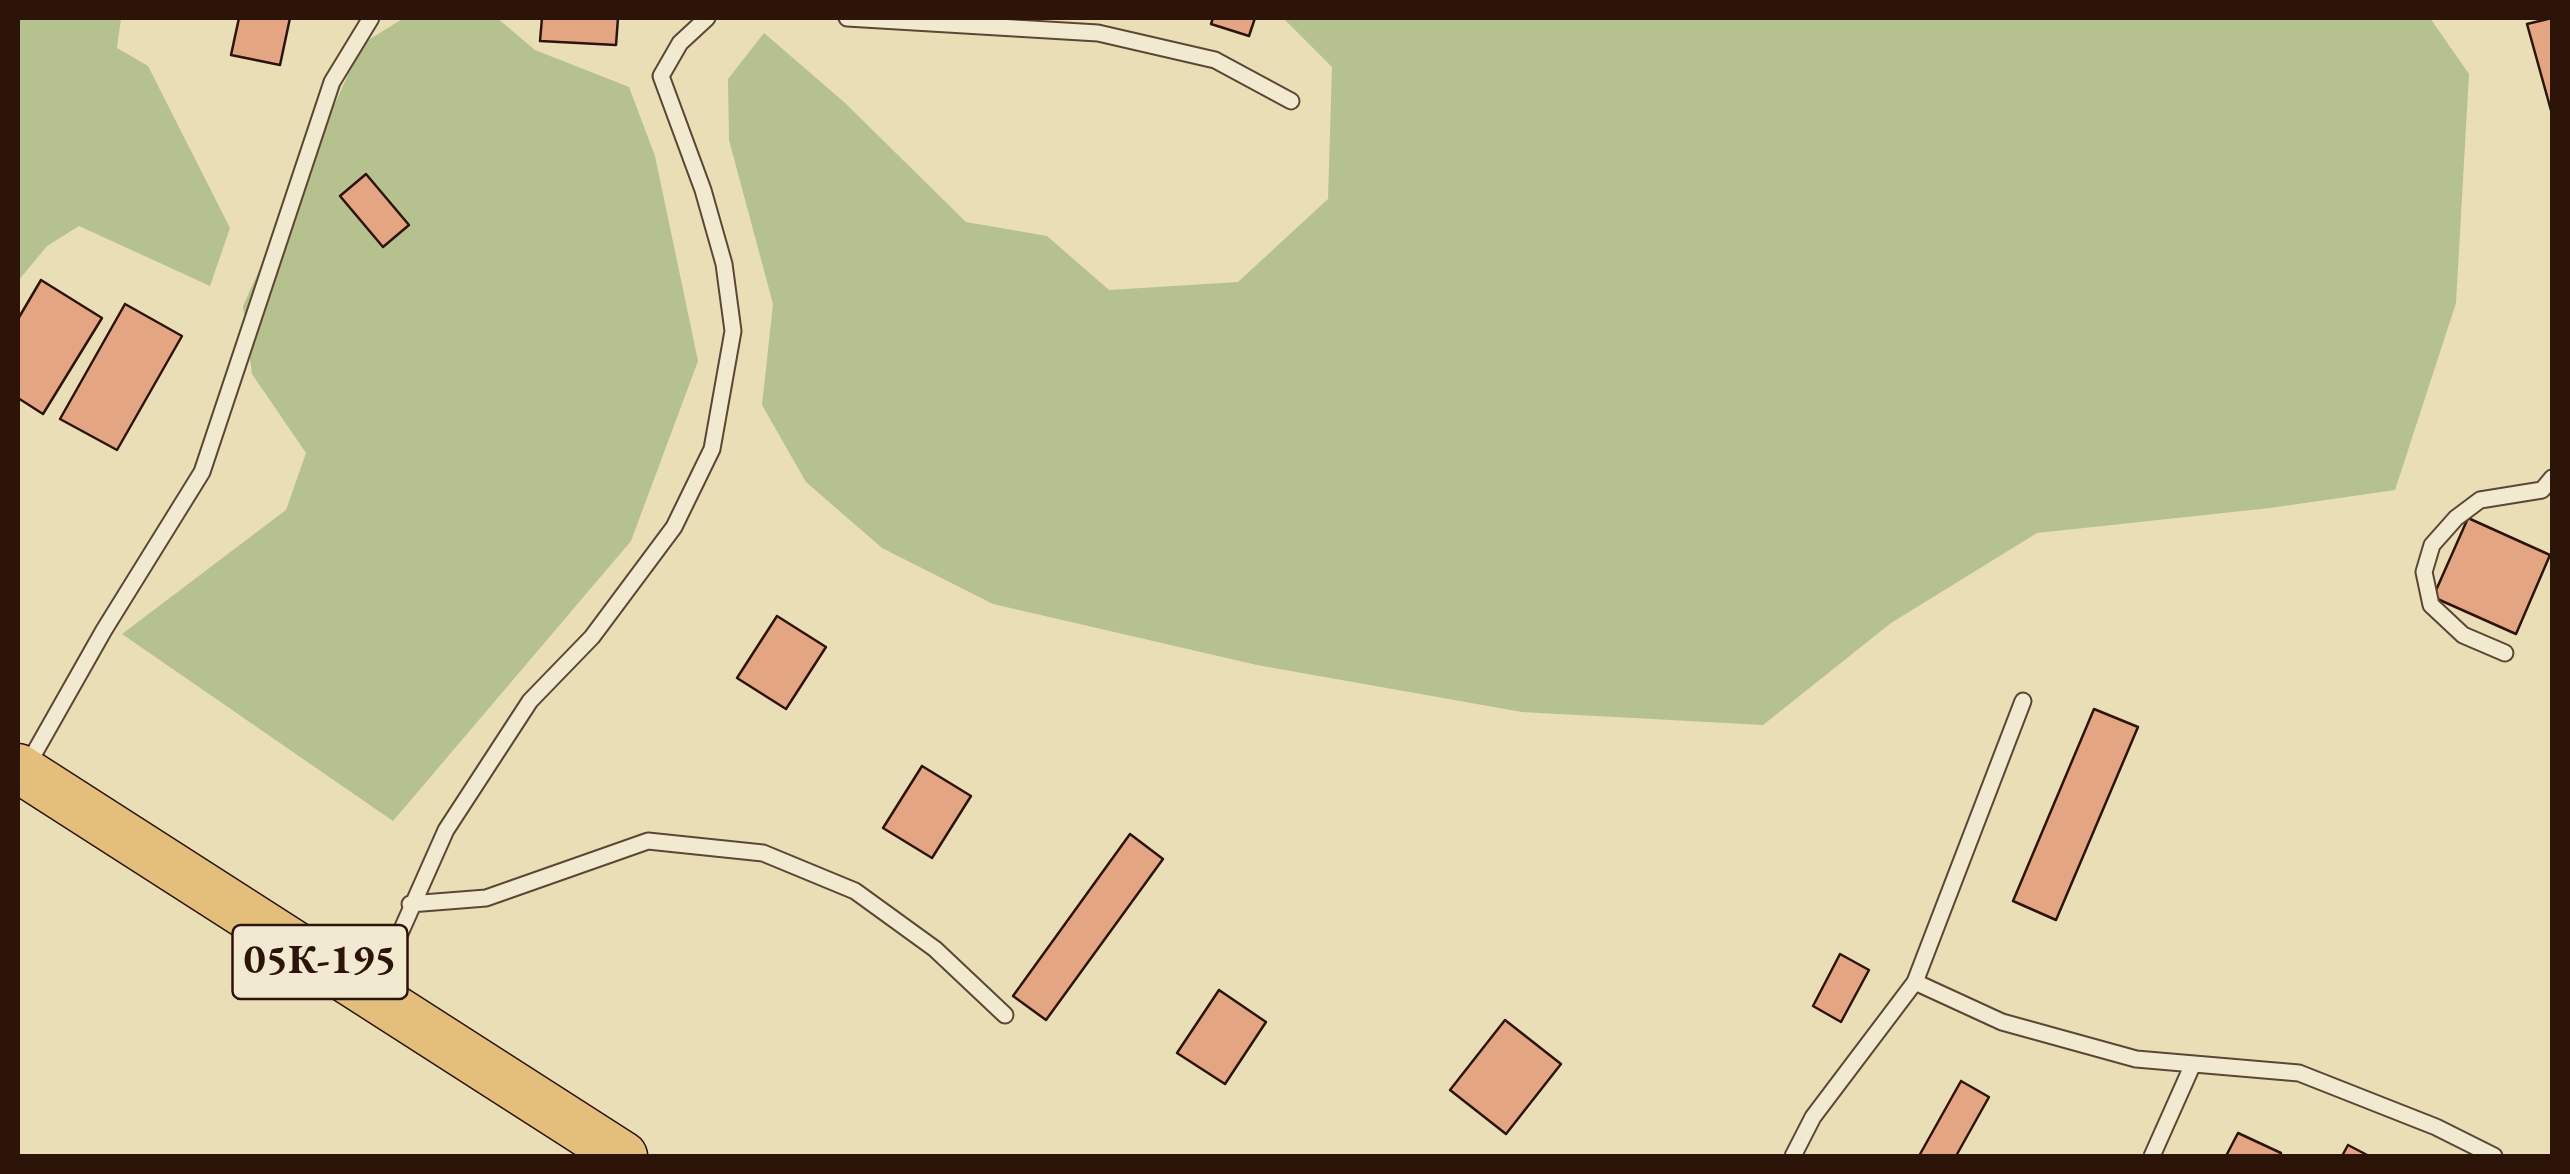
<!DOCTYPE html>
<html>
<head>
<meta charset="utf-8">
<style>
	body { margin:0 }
	#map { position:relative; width:2570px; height:1174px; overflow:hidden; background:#e9deb6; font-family:"EB Garamond",serif }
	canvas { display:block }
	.frame { position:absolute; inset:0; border:20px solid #2d1409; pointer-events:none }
</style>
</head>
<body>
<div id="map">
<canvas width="2570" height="1174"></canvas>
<div class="frame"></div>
</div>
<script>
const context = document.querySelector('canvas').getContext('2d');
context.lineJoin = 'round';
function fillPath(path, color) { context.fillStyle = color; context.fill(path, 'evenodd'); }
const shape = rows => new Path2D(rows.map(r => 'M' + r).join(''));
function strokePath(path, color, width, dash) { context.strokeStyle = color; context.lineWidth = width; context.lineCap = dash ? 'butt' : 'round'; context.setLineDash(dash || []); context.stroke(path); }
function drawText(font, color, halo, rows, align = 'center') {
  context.font = font + ' "EB Garamond",serif'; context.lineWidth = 10; context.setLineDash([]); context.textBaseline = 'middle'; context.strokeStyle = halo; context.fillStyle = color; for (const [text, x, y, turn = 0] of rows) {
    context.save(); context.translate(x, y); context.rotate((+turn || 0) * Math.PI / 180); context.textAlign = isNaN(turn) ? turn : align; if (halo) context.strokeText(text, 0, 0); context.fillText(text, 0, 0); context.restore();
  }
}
const green = shape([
	[18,18,121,18,117,48,148,66,230,228,210,286,79,226,47,246,18,281],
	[404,18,497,18,535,50,629,87,655,156,698,361,631,541,393,821,122,634,286,510,306,453,252,374,243,306,362,44],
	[1283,18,2430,18,2469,74,2456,303,2395,490,2270,508,2037,533,1891,623,1763,725,1522,712,1257,665,993,604,882,548,806,482,762,405,773,304,729,140,728,79,764,33,844,102,966,222,1047,236,1109,290,1238,282,1328,199,1332,67]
]);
const building = shape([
	[239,18,290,18,280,65,231,55,239,18],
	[542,18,618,18,616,45,540,41,542,18],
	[1213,18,1255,18,1249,36,1211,24,1213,18],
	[2552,18,2552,114,2527,24,2552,18],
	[366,174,409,225,383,247,340,196,366,174],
	[41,280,102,318,43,414,18,398,18,319,41,280],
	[125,304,182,336,117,450,60,419,125,304],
	[2468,518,2550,555,2516,634,2433,597,2468,518],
	[777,616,826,647,786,709,737,678,777,616],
	[2094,709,2138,727,2056,920,2013,901,2094,709],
	[922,766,971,796,932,858,883,828,922,766],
	[1130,834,1163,859,1046,1020,1013,996,1130,834],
	[1840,954,1869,970,1841,1022,1813,1006,1840,954],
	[1219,990,1266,1022,1225,1084,1177,1053,1219,990],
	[1505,1020,1561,1064,1506,1134,1450,1090,1505,1020],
	[1961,1081,1989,1097,1956,1156,1919,1156,1961,1081],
	[2238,1133,2281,1153,2280,1156,2226,1156,2238,1133],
	[2348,1145,2369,1156,2342,1156,2348,1145]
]);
const lane = shape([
	[847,18,1098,33,1215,60,1291,101],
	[2505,653,2463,635,2431,605,2424,572,2432,545,2456,518,2480,500,2542,490,2552,478],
	[2023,701,1915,982,2002,1022,2136,1059,2299,1073,2436,1127,2494,1156],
	[27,766,104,630,202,472,332,82,371,18],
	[410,904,486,898,648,841,763,853,855,891,935,949,1005,1015],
	[402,996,386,965,446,830,530,701,592,637,674,527,712,449,733,331,724,264,703,190,661,76,680,43,707,18],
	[1793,1156,1813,1117,1915,982],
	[2152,1156,2193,1064]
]);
const primary = shape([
	[18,768,623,1156]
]);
const shields = [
	[320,962,175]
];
const shieldNames = [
	["05К-195",320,962]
];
fillPath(green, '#b5c18f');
fillPath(building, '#e3a582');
strokePath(building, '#2d1409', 2.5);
strokePath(lane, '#5c4634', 19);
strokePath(primary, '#2d1409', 51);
strokePath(lane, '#f1ead0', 15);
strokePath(primary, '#e4bf7b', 48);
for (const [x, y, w] of shields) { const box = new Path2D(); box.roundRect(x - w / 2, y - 37, w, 74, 8); context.fillStyle = '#f1ead0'; context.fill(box); strokePath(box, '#2d1409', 2.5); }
drawText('bold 42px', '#2d1409', null, shieldNames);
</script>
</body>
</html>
